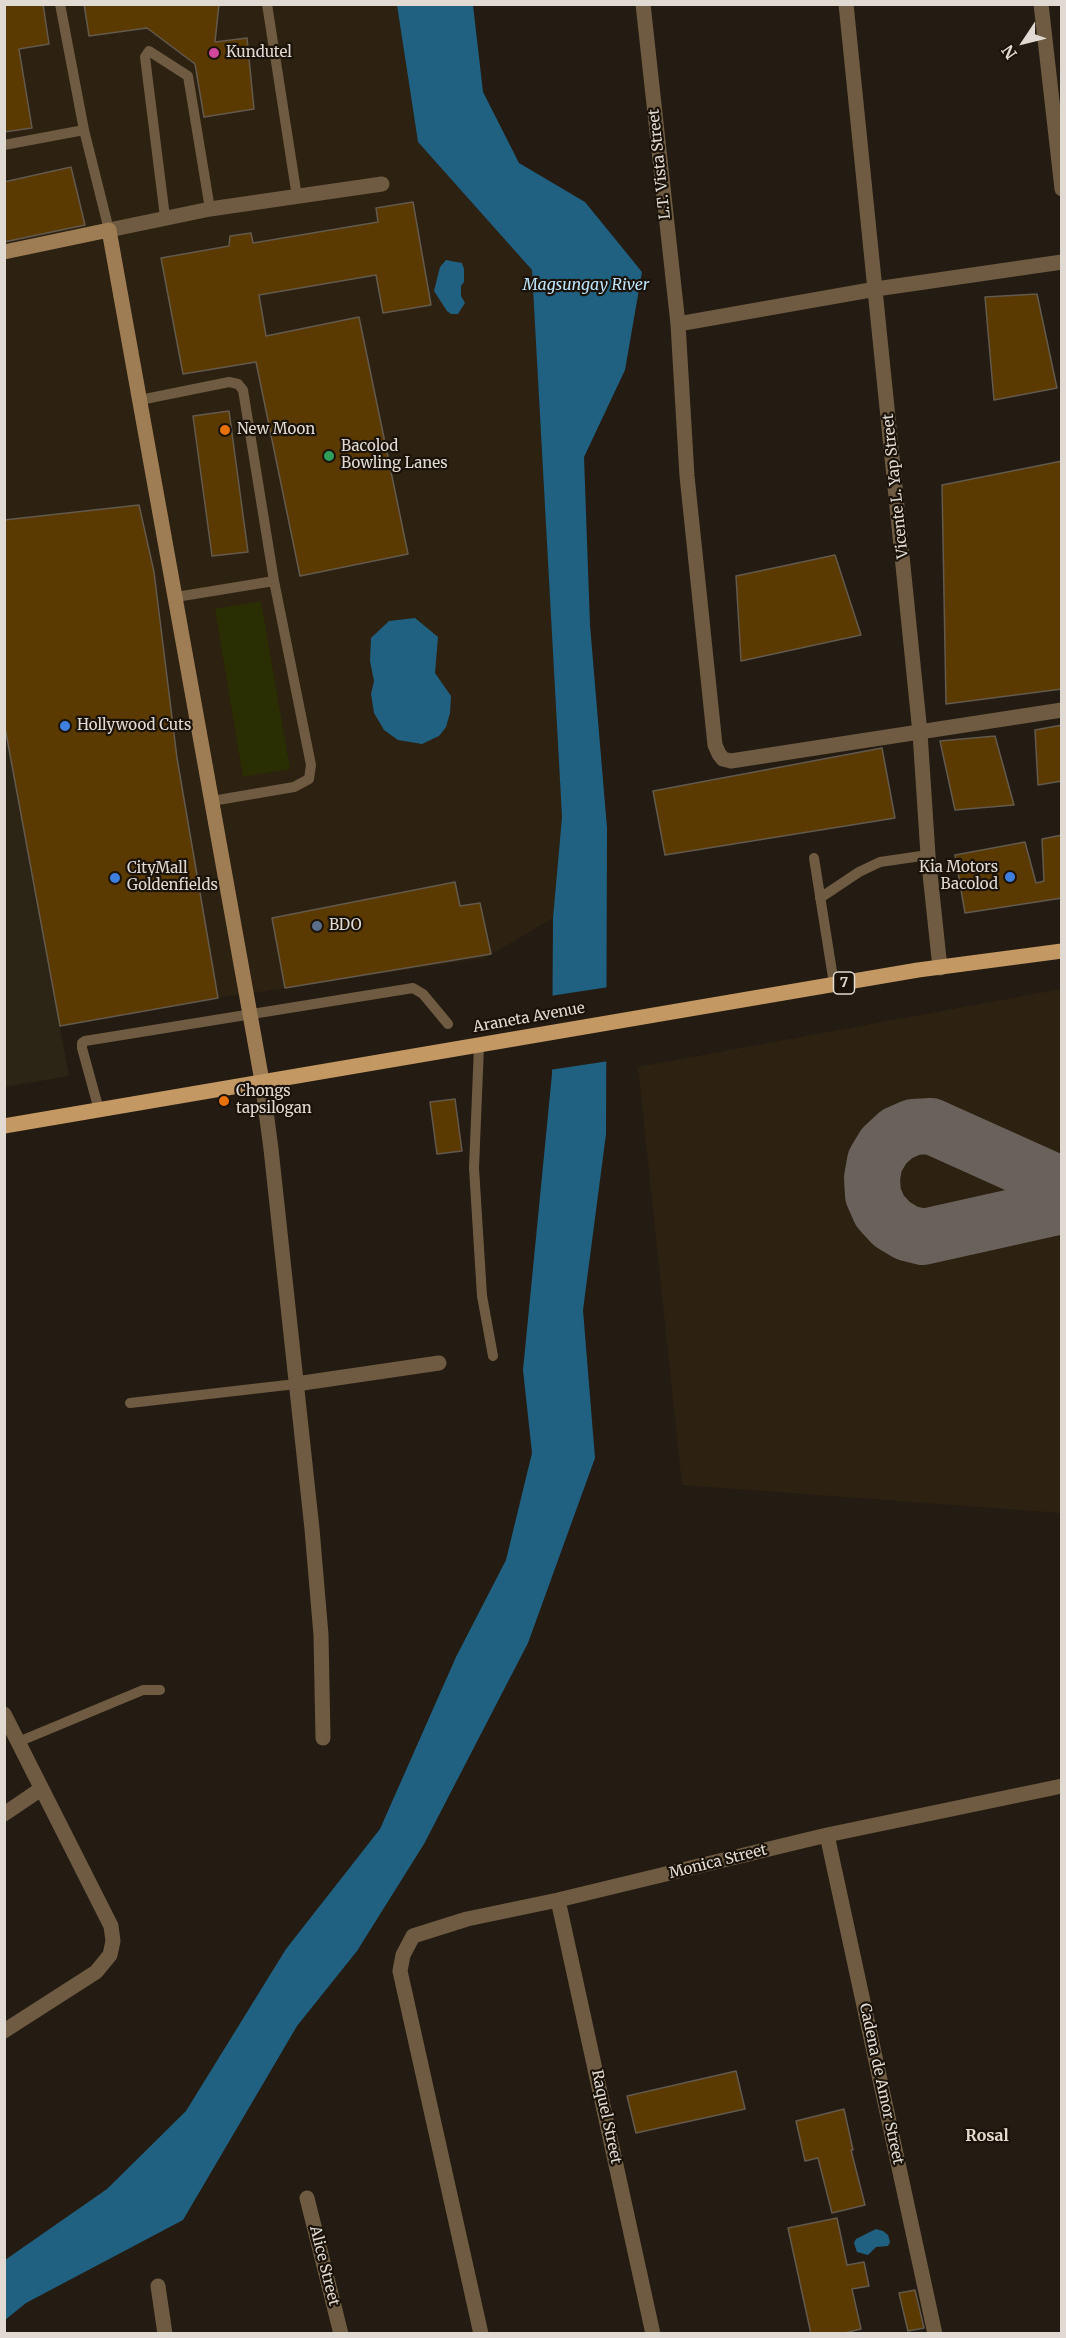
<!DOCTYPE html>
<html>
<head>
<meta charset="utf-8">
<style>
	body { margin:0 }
	#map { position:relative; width:1066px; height:2338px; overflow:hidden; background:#241c12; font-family:Merriweather,serif }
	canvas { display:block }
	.frame { position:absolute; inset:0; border:6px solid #e0dad3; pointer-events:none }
	.north { position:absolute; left:994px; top:12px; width:60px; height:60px; -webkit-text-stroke:4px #1b1309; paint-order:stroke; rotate:235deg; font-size:16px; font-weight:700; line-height:24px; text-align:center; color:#e0dad3 }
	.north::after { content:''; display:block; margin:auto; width:21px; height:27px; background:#e0dad3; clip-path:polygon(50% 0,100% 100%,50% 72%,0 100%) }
</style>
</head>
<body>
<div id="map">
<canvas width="1066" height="2338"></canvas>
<div class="frame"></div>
<div class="north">N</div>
</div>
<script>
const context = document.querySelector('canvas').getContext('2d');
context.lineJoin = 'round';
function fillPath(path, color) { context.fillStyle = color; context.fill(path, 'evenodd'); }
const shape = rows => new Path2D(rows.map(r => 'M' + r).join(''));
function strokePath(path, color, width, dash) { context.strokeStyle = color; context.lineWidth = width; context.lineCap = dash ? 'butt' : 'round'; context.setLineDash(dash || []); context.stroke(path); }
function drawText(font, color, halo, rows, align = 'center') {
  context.font = font + ' Merriweather,serif'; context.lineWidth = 4.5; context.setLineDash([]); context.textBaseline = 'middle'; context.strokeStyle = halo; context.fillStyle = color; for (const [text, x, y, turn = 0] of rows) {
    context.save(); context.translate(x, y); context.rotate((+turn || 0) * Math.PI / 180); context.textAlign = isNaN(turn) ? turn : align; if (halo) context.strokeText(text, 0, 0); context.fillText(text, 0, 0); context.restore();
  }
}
const built = shape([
	[4,5,397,5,418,142,532,270,562,817,553,918,485,958,218,998,60,1026,5,722],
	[1061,989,1061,1513,682,1485,638,1067]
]);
const industrial = shape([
	[4,722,69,1076,5,1087,4,1087]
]);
const green = shape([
	[261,601,290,769,243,777,215,609]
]);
const water = shape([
	[397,5,473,5,483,92,519,163,585,202,642,272,625,370,584,457,590,625,607,828,606,1134,583,1310,595,1458,528,1643,424,1844,357,1951,297,2026,183,2220,26,2303,5,2320,5,2260,107,2189,186,2111,286,1949,380,1829,456,1657,506,1560,532,1453,523,1370,552,1074,553,918,562,817,532,270,418,142],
	[446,260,462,263,464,269,464,282,461,286,461,296,465,303,458,314,451,314,447,311,434,291,440,267],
	[415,618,438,637,435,673,451,696,450,713,446,727,439,736,422,744,398,740,384,730,374,713,371,694,374,681,370,661,371,638,389,621],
	[876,2229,883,2231,888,2235,890,2242,888,2246,876,2247,868,2255,857,2252,854,2243,856,2239]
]);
const pier = shape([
	[609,987,609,1061,549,1070,550,996]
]);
const taxiway = shape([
	[1062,1185,931,1126,913,1127,897,1134,884,1146,875,1161,872,1178,873,1195,880,1211,892,1224,907,1233,923,1237,1062,1206]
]);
const building = shape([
	[4,4,43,4,49,44,19,49,32,128,4,132,4,4],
	[84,4,219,4,215,42,247,38,254,109,204,117,195,64,147,28,89,36,84,4],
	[71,167,85,225,4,242,4,182,71,167],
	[413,202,431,305,383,313,376,275,259,295,266,336,359,317,408,554,300,576,256,362,183,374,161,258,229,246,230,236,251,233,253,243,378,222,376,208,413,202],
	[1037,294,1057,388,994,400,985,297,1037,294],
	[229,411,248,552,212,556,193,416,229,411],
	[1062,461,1062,689,946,704,942,485,1062,461],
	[139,505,154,572,177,758,218,998,60,1026,4,722,4,520,139,505],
	[835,555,861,635,741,661,736,576,835,555],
	[1062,725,1062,781,1038,785,1035,730,1062,725],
	[995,736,1014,805,955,810,940,741,995,736],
	[882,748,895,818,665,855,653,791,882,748],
	[1062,835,1062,898,965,913,955,855,1025,842,1036,883,1044,881,1042,839,1062,835],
	[455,882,460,906,480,903,491,954,285,988,272,918,455,882],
	[455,1099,462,1151,437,1154,430,1102,455,1099],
	[736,2071,745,2109,636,2133,627,2096,736,2071],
	[844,2109,853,2150,851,2150,865,2205,832,2213,818,2158,805,2161,796,2121,844,2109],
	[837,2218,847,2265,864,2262,869,2286,852,2289,861,2329,840,2334,811,2334,788,2228,837,2218],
	[915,2290,924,2328,908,2331,899,2293,915,2290]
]);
const lane = shape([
	[60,4,84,130,109,230],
	[267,4,297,197],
	[4,145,84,130],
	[165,217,145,57,149,51,188,76,210,209],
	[140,400,229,382,238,384,243,390,274,581,311,765,309,779,294,787,212,801],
	[176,597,274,581],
	[814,858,834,984],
	[820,898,859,872,880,862,928,855],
	[479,1046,474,1168,482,1296,493,1356],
	[99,1110,82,1048,82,1043,85,1041,413,988,423,994,448,1024],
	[130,1403,296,1384],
	[18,1742,143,1690,160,1690]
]);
const street = shape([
	[643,4,678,324,687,476,715,745,719,754,723,759,731,761,1062,710],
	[846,4,920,733,928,855,940,968],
	[1041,4,1062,189],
	[109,230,210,209,382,184],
	[678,324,876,289,1062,262],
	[262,1081,271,1149,312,1529,321,1635,323,1738],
	[296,1384,439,1363],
	[4,1714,111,1926,113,1941,110,1955,96,1972,4,2031],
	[4,1814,41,1789],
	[827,1835,935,2334],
	[558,1900,653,2334],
	[307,2198,341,2334],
	[158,2286,165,2334],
	[481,2334,400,1971,403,1955,413,1936,467,1919,558,1900,827,1835,1062,1786]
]);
const secondary = shape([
	[4,252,109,230,262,1081]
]);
const primary = shape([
	[4,1126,918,970,1062,951]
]);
const markers = [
	[214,53,6,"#d1479c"],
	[225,430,6,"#e8710a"],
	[329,456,6,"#2e9e5b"],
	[65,726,6,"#3f7fe0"],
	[1010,877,6,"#3f7fe0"],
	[115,878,6,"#3f7fe0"],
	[317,926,6,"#5c6f8a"],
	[224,1101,6,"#e8710a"]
];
const shields = [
	[844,983,21]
];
const shieldNames = [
	["7",844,983]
];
const poiNames = [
	["Kundutel",226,53],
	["New Moon",237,430],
	["Bacolod",341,447],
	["Bowling Lanes",341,464],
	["Hollywood Cuts",77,726],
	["Kia Motors",998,868,"right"],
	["Bacolod",998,885,"right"],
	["CityMall",127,869],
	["Goldenfields",127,886],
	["BDO",329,926],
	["Chongs",236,1092],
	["tapsilogan",236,1109]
];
const streetNames = [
	["L.T. Vista Street",660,164,-96],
	["Vicente L. Yap Street",896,486,-96],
	["Araneta Avenue",529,1018,-10],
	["Monica Street",718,1862,-14],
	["Cadena de Amor Street",881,2084,78],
	["Raquel Street",606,2117,78],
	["Alice Street",324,2266,76]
];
const waterNames = [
	["Magsungay River",586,285]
];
const neighbourhoodNames = [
	["Rosal",987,2136]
];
fillPath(built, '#2d2111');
fillPath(industrial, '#2c2414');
fillPath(green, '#2a2e03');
fillPath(water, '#206080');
fillPath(pier, '#241c12');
strokePath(taxiway, '#6a625a', 56);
fillPath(building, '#5b3a00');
strokePath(building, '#63594d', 1.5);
strokePath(lane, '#6f5b42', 10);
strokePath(street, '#6f5b42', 15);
strokePath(secondary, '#9e7d55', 15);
strokePath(primary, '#c39863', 15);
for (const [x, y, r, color] of markers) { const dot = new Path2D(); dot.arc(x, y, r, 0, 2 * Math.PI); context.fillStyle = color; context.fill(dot); strokePath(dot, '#1b1309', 2); }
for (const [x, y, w] of shields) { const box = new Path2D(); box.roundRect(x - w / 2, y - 11, w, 22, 4.5); context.fillStyle = '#1b1309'; context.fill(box); strokePath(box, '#e0dad3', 1.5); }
drawText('bold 14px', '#e0dad3', null, shieldNames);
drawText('15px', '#e0dad3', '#1b1309', poiNames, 'left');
drawText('15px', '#e0dad3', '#1b1309', streetNames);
drawText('italic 16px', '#bce4fb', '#1b1309', waterNames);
drawText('bold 16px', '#e5d9cb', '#1b1309', neighbourhoodNames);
</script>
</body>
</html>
